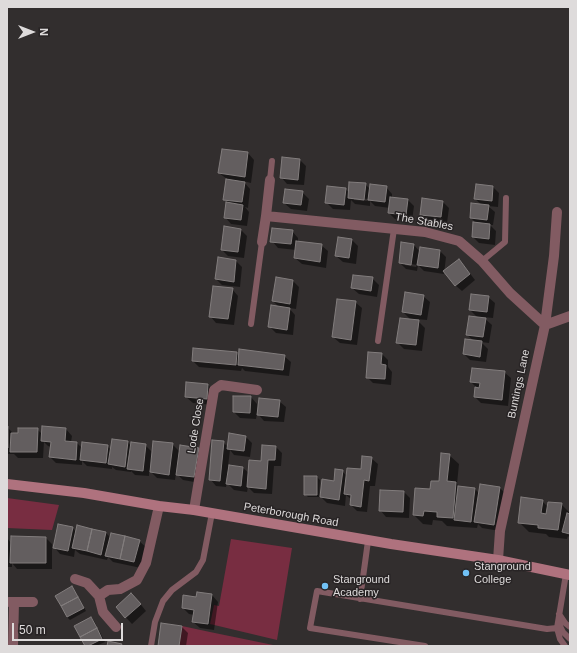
<!DOCTYPE html>
<html>
<head>
<meta charset="utf-8">
<style>
	body { margin:0 }
	#map { position:relative; width:577px; height:653px; overflow:hidden; background:#322e2e; font-family:Arial,sans-serif }
	canvas { display:block }
	.frame { position:absolute; inset:0; border:8px solid #dedbdb; pointer-events:none }
	.north { position:absolute; left:12px; top:12px; width:40px; height:40px; -webkit-text-stroke:3px #282425; paint-order:stroke; rotate:90deg; font-size:11px; font-weight:700; line-height:16px; text-align:center; color:#dedbdb }
	.north::after { content:''; display:block; margin:auto; width:14px; height:18px; background:#dedbdb; clip-path:polygon(50% 0,100% 100%,50% 72%,0 100%) }
	.scale { position:absolute; left:12px; top:623px; width:111px; height:18px; box-sizing:border-box; border:2px solid #dedbdb; border-top:0; padding-left:5px; font-size:12px; line-height:14px; white-space:nowrap; color:#dedbdb; -webkit-text-stroke:3px #282425; paint-order:stroke }
</style>
</head>
<body>
<div id="map">
<canvas width="577" height="653"></canvas>
<div class="frame"></div>
<div class="north">N</div>
<div class="scale">50 m</div>
</div>
<script>
const context = document.querySelector('canvas').getContext('2d');
context.lineJoin = 'round';
function fillPath(path, color) { context.fillStyle = color; context.fill(path, 'evenodd'); }
const shape = rows => new Path2D(rows.map(r => 'M' + r).join(''));
function strokePath(path, color, width, dash) { context.strokeStyle = color; context.lineWidth = width; context.lineCap = dash ? 'butt' : 'round'; context.setLineDash(dash || []); context.stroke(path); }
function drawText(font, color, halo, rows, align = 'center') {
  context.font = font + ' Arial,sans-serif'; context.lineWidth = 3; context.setLineDash([]); context.textBaseline = 'middle'; context.strokeStyle = halo; context.fillStyle = color; for (const [text, x, y, turn = 0] of rows) {
    context.save(); context.translate(x, y); context.rotate((+turn || 0) * Math.PI / 180); context.textAlign = isNaN(turn) ? turn : align; if (halo) context.strokeText(text, 0, 0); context.fillText(text, 0, 0); context.restore();
  }
}
const green = shape([
	[7,498,59,505,52,530,7,528],
	[231,539,292,548,277,640,210,624,214,605,219,606],
	[182,626,210,632,278,646,179,646]
]);
const shadow = shape([
	[248,153,254,160,251,183,243,181,250,189,248,208,245,207,249,212,247,226,231,224,225,217,229,204,224,199,227,179,219,173],
	[300,160,306,166,304,185,287,184,281,177],
	[365,184,370,189,386,187,392,194,392,198,408,200,414,206,412,221,395,219,389,213,390,208,375,206,370,201,370,206,355,204,351,200,350,210,333,209,326,202,345,189,349,192],
	[354,198,369,199,369,201,354,200],
	[493,187,499,193,498,207,488,206,495,212,493,225,490,225,496,231,495,245,479,243,473,237,477,224,471,218,482,205,475,199],
	[302,192,309,199,307,211,291,209,284,203],
	[443,202,449,208,447,223,427,221,421,214],
	[225,228,241,230,247,236,244,258,228,256,222,250],
	[292,231,298,238,298,242,321,245,328,251,326,268,302,264,295,258,296,250,278,248,272,241],
	[352,240,358,246,356,264,343,262,336,256],
	[414,245,420,252,420,249,440,251,446,257,444,274,424,271,418,265,417,271,406,269,400,263],
	[405,263,417,265,416,267,405,265],
	[236,261,242,267,240,287,222,285,216,279],
	[465,267,475,280,462,291,455,285],
	[372,278,379,285,377,297,359,294,352,288],
	[293,281,299,287,296,309,289,308,295,315,293,335,276,333,270,327,280,308,273,301],
	[232,289,238,296,234,325,216,323,210,316],
	[423,296,430,302,427,320,416,319,425,328,422,351,404,349,397,342,411,320,403,312],
	[488,297,495,303,493,318,483,317,492,325,489,343,481,342,488,349,486,362,470,360,464,354,474,341,467,335,478,318,470,310],
	[355,302,362,308,357,345,340,343,333,337],
	[236,353,240,357,284,356,291,362,289,376,245,371,242,368,241,371,199,367,193,361],
	[369,353,382,354,388,360,388,367,392,372,391,385,373,383,367,377],
	[504,372,511,378,508,406,481,403,475,397,478,389,471,382],
	[208,385,214,391,213,405,193,403,186,397],
	[251,397,257,404,257,410,279,401,286,407,284,422,264,421,257,413,256,419,240,418,234,412],
	[7,427,14,434,37,429,43,435,66,429,72,436,71,442,77,443,82,448,107,446,111,450,128,442,131,446,145,445,153,453,172,444,180,452,198,449,204,455,200,483,183,480,176,473,175,480,157,478,149,470,149,476,135,475,131,471,131,472,116,470,112,467,112,469,87,466,82,461,82,465,56,463,50,457,51,447,48,446,44,442,43,458,18,458,14,454,7,454],
	[246,437,252,443,250,457,234,455,230,450,228,466,243,468,249,473,276,447,282,453,281,466,274,466,272,494,254,493,248,487,247,492,234,490,227,483,226,487,216,486,210,479,223,442,228,447],
	[449,455,459,464,457,484,460,487,475,489,480,494,500,488,506,494,500,531,482,528,478,524,477,528,447,526,442,521,433,520,432,525,423,524,414,515,431,490,440,483],
	[371,458,378,464,375,486,370,486,367,512,357,511,351,505,352,500,346,495,345,506,327,503,321,497,342,471,347,476,362,470],
	[317,477,320,480,319,497,308,497,305,494],
	[404,492,410,498,409,518,386,517,380,510],
	[542,501,548,507,561,504,570,513,570,538,568,536,567,539,549,537,546,534,529,532,519,522],
	[72,528,77,532,106,533,111,538,139,541,146,547,141,568,113,562,108,557,107,560,80,554,75,550,74,557,60,554,54,547],
	[11,537,46,538,52,544,52,569,17,569,12,563,12,567,7,567,7,538,11,543],
	[72,588,75,591,86,611,70,620,67,617],
	[212,595,218,602,214,630,200,628,193,622,194,615,189,614,183,608,197,598],
	[138,601,146,611,132,624,117,608],
	[91,618,94,621,105,642,96,646,86,646],
	[162,624,182,627,188,633,186,646,159,646]
]);
const building = shape([
	[222,149,248,152,245,177,218,173,222,149],
	[282,157,300,159,298,180,280,178,282,157],
	[226,179,245,182,242,202,223,200,226,179],
	[349,182,366,183,364,200,348,198,349,182],
	[370,184,387,186,385,202,368,200,370,184],
	[476,184,493,186,492,201,474,199,476,184],
	[327,186,346,188,344,205,325,203,327,186],
	[285,189,303,191,301,205,283,203,285,189],
	[390,197,408,199,406,215,388,213,390,197],
	[422,198,443,201,441,217,420,215,422,198],
	[226,202,243,205,241,220,224,218,226,202],
	[471,203,489,205,487,220,470,218,471,203],
	[473,222,490,224,489,239,472,237,473,222],
	[224,226,241,229,238,252,221,250,224,226],
	[272,228,293,230,291,244,270,242,272,228],
	[338,237,352,239,349,258,335,256,338,237],
	[296,241,322,244,320,262,294,258,296,241],
	[401,242,414,244,411,265,399,263,401,242],
	[420,247,440,250,438,268,417,265,420,247],
	[218,257,236,260,234,282,215,279,218,257],
	[459,259,470,274,455,286,443,271,459,259],
	[353,275,373,277,371,291,351,288,353,275],
	[276,277,293,280,290,304,272,301,276,277],
	[213,286,233,288,228,319,209,317,213,286],
	[405,292,424,295,421,315,402,312,405,292],
	[471,294,489,296,487,312,469,310,471,294],
	[337,299,356,301,351,340,332,337,337,299],
	[271,305,290,308,287,330,268,327,271,305],
	[469,316,486,318,483,337,466,335,469,316],
	[400,318,419,320,416,345,396,343,400,318],
	[465,339,482,341,480,357,463,354,465,339],
	[193,348,237,352,236,365,192,361,193,348],
	[239,349,285,355,283,370,238,365,239,349],
	[368,352,382,353,381,364,386,365,385,379,366,378,368,352],
	[472,368,505,371,502,400,474,397,475,387,479,388,480,383,470,382,472,368],
	[186,382,208,384,207,399,185,397,186,382],
	[233,396,251,396,250,413,233,412,233,396],
	[259,398,280,400,278,417,257,415,259,398],
	[7,426,8,426,8,448,7,448,7,426],
	[42,426,66,428,65,441,77,442,76,460,49,457,51,442,41,441,42,426],
	[18,428,38,428,37,452,10,452,11,433,18,433,18,428],
	[229,433,246,436,244,451,227,449,229,433],
	[112,439,128,441,125,467,108,464,112,439],
	[212,440,224,441,220,481,209,480,212,440],
	[153,441,173,443,169,475,150,472,153,441],
	[82,442,108,445,106,463,80,460,82,442],
	[131,442,146,444,143,471,127,469,131,442],
	[180,445,199,448,194,477,176,475,180,445],
	[262,445,276,446,275,460,268,460,266,489,247,487,249,460,261,461,262,445],
	[441,453,450,454,447,481,456,482,453,518,437,517,437,512,424,511,423,516,413,515,415,488,430,489,431,481,439,481,441,453],
	[362,456,372,457,369,481,364,480,361,507,350,505,351,495,344,494,347,468,361,469,362,456],
	[229,465,243,467,241,486,226,484,229,465],
	[335,469,343,470,339,500,320,497,322,479,334,481,335,469],
	[304,476,317,476,317,495,304,495,304,476],
	[480,484,500,487,494,525,474,522,480,484],
	[458,486,475,488,471,522,454,520,458,486],
	[380,490,404,491,403,512,379,511,380,490],
	[521,497,543,500,541,513,546,514,548,502,562,503,558,530,538,528,538,525,518,523,521,497],
	[567,513,570,514,570,534,562,532,567,513],
	[58,524,73,527,68,551,53,548,58,524],
	[77,525,92,529,87,551,72,548,77,525],
	[92,529,106,532,101,555,87,551,92,529],
	[111,533,125,536,120,559,105,556,111,533],
	[11,536,46,537,46,563,10,563,11,536],
	[125,536,140,540,134,562,120,559,125,536],
	[72,586,78,597,61,606,55,596,72,586],
	[197,592,212,594,208,624,192,622,194,610,182,608,183,595,196,597,197,592],
	[131,593,141,604,125,618,116,607,131,593],
	[78,597,84,608,67,617,61,606,78,597],
	[91,617,97,628,80,637,74,626,91,617],
	[161,623,182,626,179,646,158,646,161,623],
	[97,628,102,639,88,646,85,646,80,637,97,628],
	[108,641,122,644,121,646,107,646,108,641]
]);
const lane = shape([
	[270,180,272,161],
	[482,261,505,242,506,198],
	[251,324,262,242],
	[378,341,394,229],
	[360,599,368,541],
	[559,614,565,623,570,627],
	[559,624,563,632,570,639],
	[151,646,155,622,163,601,172,590,196,572,203,560,212,513],
	[425,646,310,628,317,591,547,629,557,628],
	[565,646,560,639,557,628,566,574]
]);
const street = shape([
	[266,216,270,180],
	[262,242,266,216,425,232,459,241,482,261,510,293,545,325],
	[545,325,570,316],
	[194,510,214,390,221,385,257,390],
	[498,560,500,531,545,325,554,256,557,212],
	[75,579,87,583,99,596],
	[9,602,33,602],
	[116,627,103,612,99,596,108,590,120,589,137,580,146,563,159,506],
	[13,646,14,602]
]);
const secondary = shape([
	[7,484,84,493,159,506,194,510,391,544,498,560,570,575]
]);
const markers = [
	[466,573,4,"#71c1f5"],
	[325,586,4,"#71c1f5"]
];
const streetNames = [
	["The Stables",424,222,10],
	["Buntings Lane",519,384,-78],
	["Lode Close",196,426,-81],
	["Peterborough Road",291,515,10]
];
const poiNames = [
	["Stanground",474,567],
	["College",474,580],
	["Stanground",333,580],
	["Academy",333,593]
];
fillPath(green, '#782d41');
fillPath(shadow, '#0007');
fillPath(building, '#635e5f');
strokePath(building, '#827d7d', 1);
strokePath(lane, '#825b62', 6);
strokePath(street, '#825b62', 10);
strokePath(secondary, '#af727e', 10);
for (const [x, y, r, color] of markers) { const dot = new Path2D(); dot.arc(x, y, r, 0, 2 * Math.PI); context.fillStyle = color; context.fill(dot); strokePath(dot, '#282425', 1.5); }
drawText('11px', '#dedbdb', '#282425', streetNames);
drawText('11px', '#dedbdb', '#282425', poiNames, 'left');
</script>
</body>
</html>
